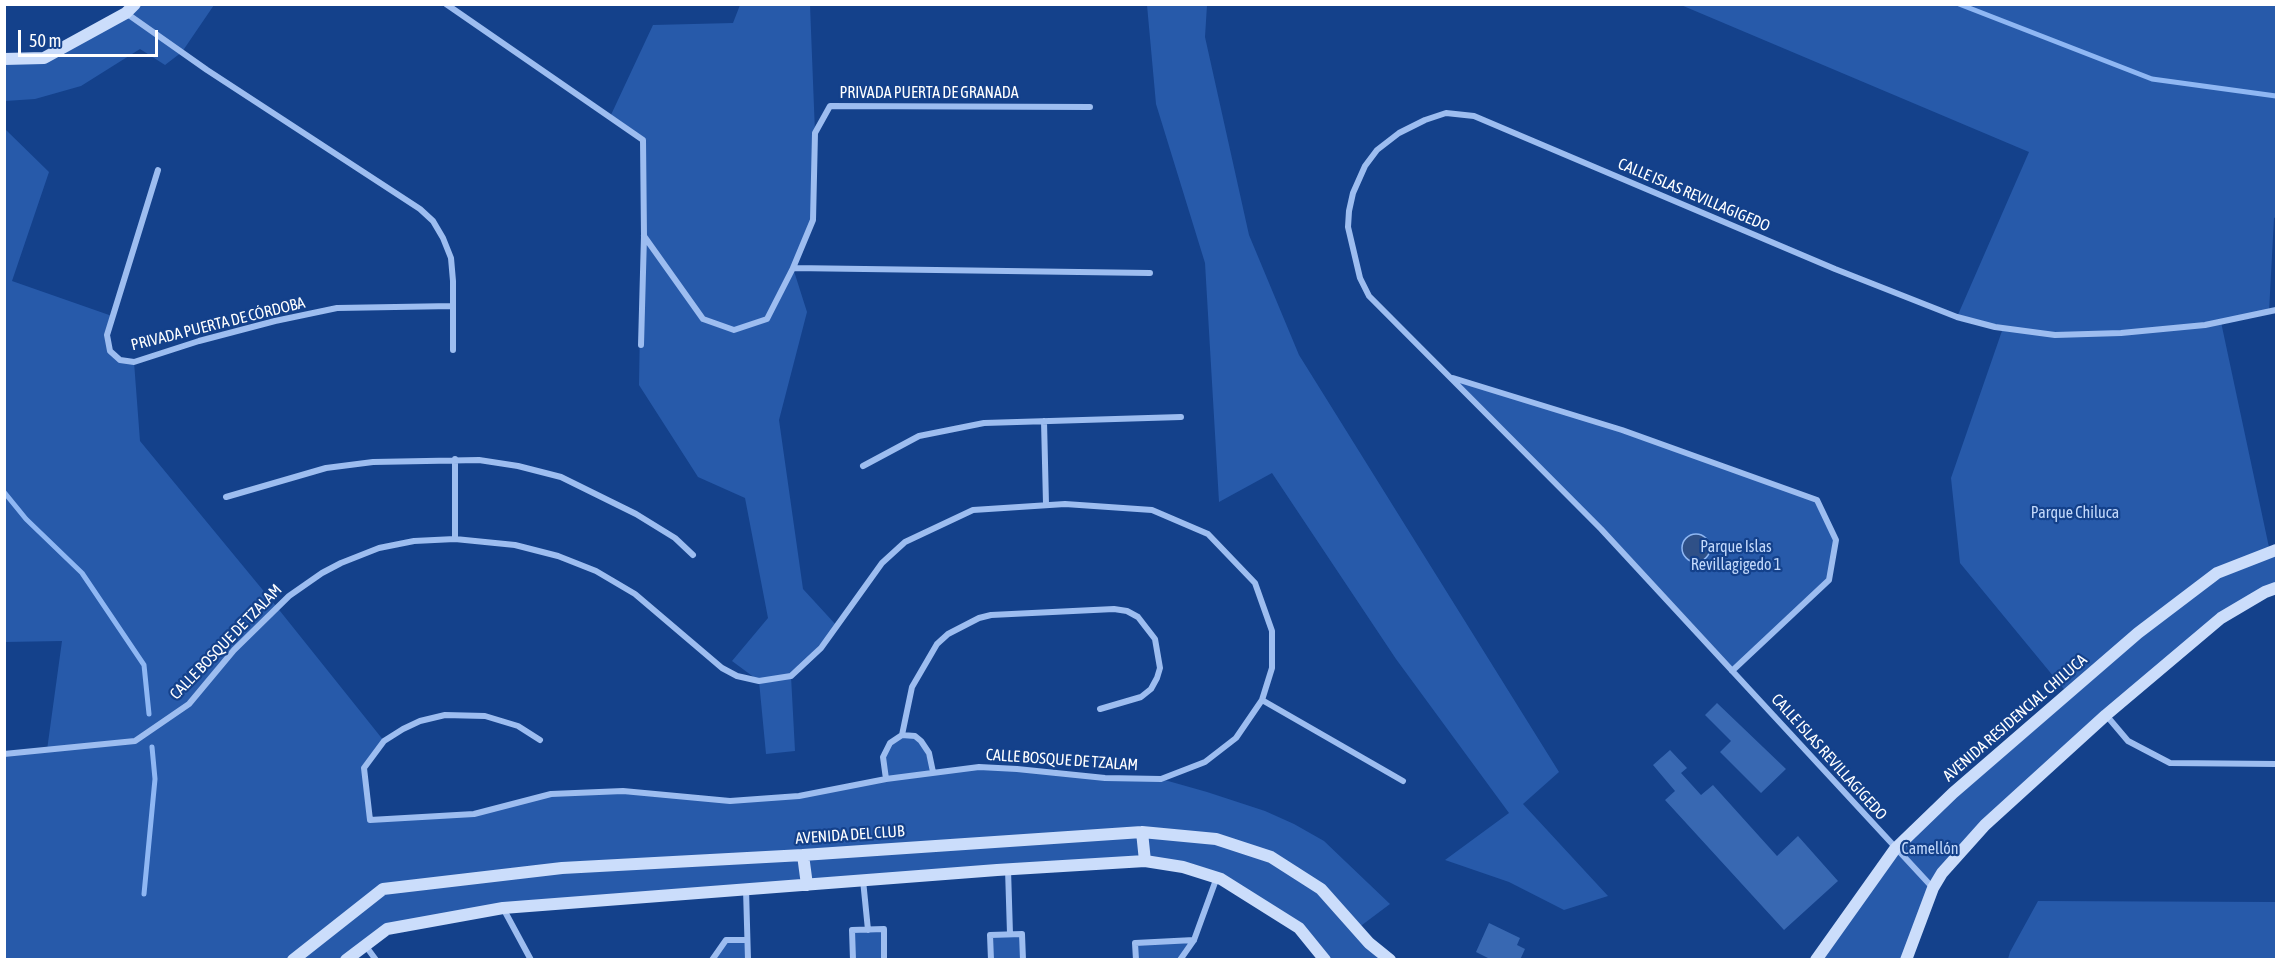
<!DOCTYPE html>
<html>
<head>
<meta charset="utf-8">
<style>
	body { margin:0 }
	#map { position:relative; width:2281px; height:964px; overflow:hidden; background:#14418b; font-family:"Asap Condensed",sans-serif }
	canvas { display:block }
	.frame { position:absolute; inset:0; border:6px solid #fff; pointer-events:none }
	.scale { position:absolute; left:18px; top:30px; width:140px; height:27px; box-sizing:border-box; border:3px solid #fff; border-top:0; padding-left:8px; font-size:18px; line-height:21px; white-space:nowrap; color:#fff; -webkit-text-stroke:4px #14418b; paint-order:stroke }
</style>
</head>
<body>
<div id="map">
<canvas width="2281" height="964"></canvas>
<div class="frame"></div>
<div class="scale">50 m</div>
</div>
<script>
const context = document.querySelector('canvas').getContext('2d');
context.lineJoin = 'round';
function fillPath(path, color) { context.fillStyle = color; context.fill(path, 'evenodd'); }
const shape = rows => new Path2D(rows.map(r => 'M' + r).join(''));
function strokePath(path, color, width, dash) { context.strokeStyle = color; context.lineWidth = width; context.lineCap = dash ? 'butt' : 'round'; context.setLineDash(dash || []); context.stroke(path); }
function drawText(font, color, halo, rows, align = 'center') {
  context.font = font + ' "Asap Condensed",sans-serif'; context.lineWidth = 4.5; context.setLineDash([]); context.textBaseline = 'middle'; context.strokeStyle = halo; context.fillStyle = color; for (const [text, x, y, turn = 0] of rows) {
    context.save(); context.translate(x, y); context.rotate((+turn || 0) * Math.PI / 180); context.textAlign = isNaN(turn) ? turn : align; if (halo) context.strokeText(text, 0, 0); context.fillText(text, 0, 0); context.restore();
  }
}
const green = shape([
	[135,5,214,5,182,52,165,65,140,49,81,86,35,99,5,101,4,59,44,58],
	[740,5,810,5,815,133,813,220,793,268,807,312,779,420,803,589,837,626,791,676,795,751,766,754,759,681,732,661,768,618,745,498,698,477,639,385,643,140,610,117,653,25,733,23],
	[1147,5,1207,5,1205,37,1249,235,1299,355,1559,772,1523,804,1608,896,1564,910,1509,882,1445,860,1509,813,1396,659,1272,473,1219,502,1205,263,1156,104],
	[1681,5,2276,5,2276,217,2274,218,2269,312,2221,322,2270,552,2276,550,2276,588,2265,592,2144,684,1942,873,1906,959,1817,959,1896,849,2068,694,1960,563,1951,478,2003,328,1957,317,2029,152],
	[5,129,49,172,12,281,112,316,107,335,110,351,120,359,134,362,140,441,276,606,384,741,364,769,370,820,474,814,551,794,623,791,730,801,799,796,885,779,885,750,902,735,921,741,933,772,979,767,1105,778,1161,779,1207,792,1265,811,1294,824,1324,841,1390,904,1358,928,1390,959,1325,959,1299,928,1221,879,1145,861,503,908,387,929,346,959,5,959,4,754,47,750,62,641,5,642],
	[1451,378,1622,430,1817,500,1836,540,1829,580,1732,671,1601,529],
	[2038,901,2276,902,2276,959,2008,959,2010,952],
	[884,929,884,959,853,959,852,930],
	[1022,934,1023,959,991,959,990,935],
	[726,940,747,940,748,959,712,960],
	[1194,940,1180,959,1136,959,1135,943]
]);
const water = shape([
	'1682 548a14 14 0 1 1 28 0a14 14 0 1 1-28 0Z'
]);
const stream = shape([
	[1959,4,2152,79,2276,96],
	[4,492,26,519,82,573,144,665,149,714],
	[144,894,155,779,152,747]
]);
const building = shape([
	[1717,703,1786,769,1761,793,1720,752,1731,741,1705,715],
	[1670,750,1687,768,1681,773,1701,795,1713,785,1777,856,1798,836,1838,881,1784,930,1665,800,1675,791,1653,765],
	[1489,923,1520,938,1517,945,1525,949,1520,960,1492,960,1476,952]
]);
const street = shape([
	[446,4,643,140,644,236,641,345],
	[126,13,207,70,420,209,433,221,443,238,451,258,453,281,453,350],
	[158,170,107,335,110,351,120,360,134,362,199,341,275,321,337,308,453,306],
	[644,236,703,319,734,330,767,319,793,268,813,220,815,133,830,106,1090,107],
	[793,268,1150,273],
	[1453,378,1622,430,1817,500,1836,540,1829,580,1732,671],
	[1044,421,1046,504],
	[455,459,455,539],
	[863,466,919,436,984,423,1181,417],
	[226,497,326,468,373,462,479,460,518,466,561,477,636,514,675,538,693,555],
	[1262,700,1403,781],
	[2106,715,2128,741,2170,763,2276,764],
	[902,735,912,687,937,644,948,634,979,618,991,615,1114,609,1127,611,1138,617,1155,639,1160,668,1157,678,1151,689,1141,697,1100,709],
	[4,754,135,741,189,704,234,650,289,596,322,573,341,563,379,548,414,541,455,539,515,545,558,556,596,571,635,594,722,668,737,676,759,681,791,676,821,648,882,563,905,542,973,510,1065,504,1152,510,1208,534,1255,583,1272,631,1272,668,1262,700,1236,738,1205,762,1161,779,1105,778,1017,769,979,767,886,779,799,796,730,801,623,791,551,794,474,814,370,820,364,768,384,741,403,729,420,721,445,715,485,716,518,726,540,740],
	[886,779,883,757,890,743,902,735,915,736,921,741,929,753,933,772],
	[1008,869,1010,934],
	[863,880,868,930],
	[1933,888,1601,529,1369,296,1360,278,1348,227,1349,211,1353,193,1365,166,1377,150,1399,133,1425,120,1446,113,1474,116,1835,269,1957,317,1995,327,2055,335,2121,333,2205,325,2276,310],
	[746,889,748,960],
	[503,908,531,960],
	[365,945,376,960],
	[712,960,726,940,747,940],
	[853,960,852,930,884,929,884,960],
	[991,960,990,935,1022,934,1023,960],
	[1136,960,1135,943,1194,940],
	[1180,960,1194,940,1217,877]
]);
const secondary = shape([
	[4,59,44,58,126,13,135,4],
	[1142,832,1145,861],
	[803,855,807,885],
	[293,960,383,889,562,868,803,855,1142,832,1216,839,1271,857,1321,889,1369,943,1390,960],
	[346,960,387,929,503,908,997,870,1145,861,1183,867,1221,879,1299,928,1325,960],
	[1816,960,1895,849,1953,793,2138,633,2217,573,2276,550],
	[1906,960,1933,888,1942,873,1985,825,2106,715,2221,618,2265,592,2276,588]
]);
const streetNames = [
	["PRIVADA PUERTA DE GRANADA",929,93],
	["CALLE ISLAS REVILLAGIGEDO",1694,195,23],
	["PRIVADA PUERTA DE CÓRDOBA",218,324,-14],
	["CALLE BOSQUE DE TZALAM",226,642,-46],
	["AVENIDA RESIDENCIAL CHILUCA",2015,718,-41],
	["CALLE ISLAS REVILLAGIGEDO",1829,757,48],
	["CALLE BOSQUE DE TZALAM",1062,760,4],
	["AVENIDA DEL CLUB",850,835,-4]
];
const parkNames = [
	["Parque Chiluca",2075,513],
	["Parque Islas",1736,547],
	["Revillagigedo 1",1736,565],
	["Camellón",1930,849]
];
fillPath(green, '#275aaa');
fillPath(water, '#2f5087');
strokePath(water, '#8fb7f3', 1.5);
strokePath(stream, '#8fb7f3', 5);
fillPath(building, '#3868b2');
strokePath(street, '#9dbdf0', 6);
strokePath(secondary, '#cbddfb', 12);
drawText('16px', '#fff', '#14418b', streetNames);
drawText('16px', '#c3d9fb', '#14418b', parkNames);
</script>
</body>
</html>
